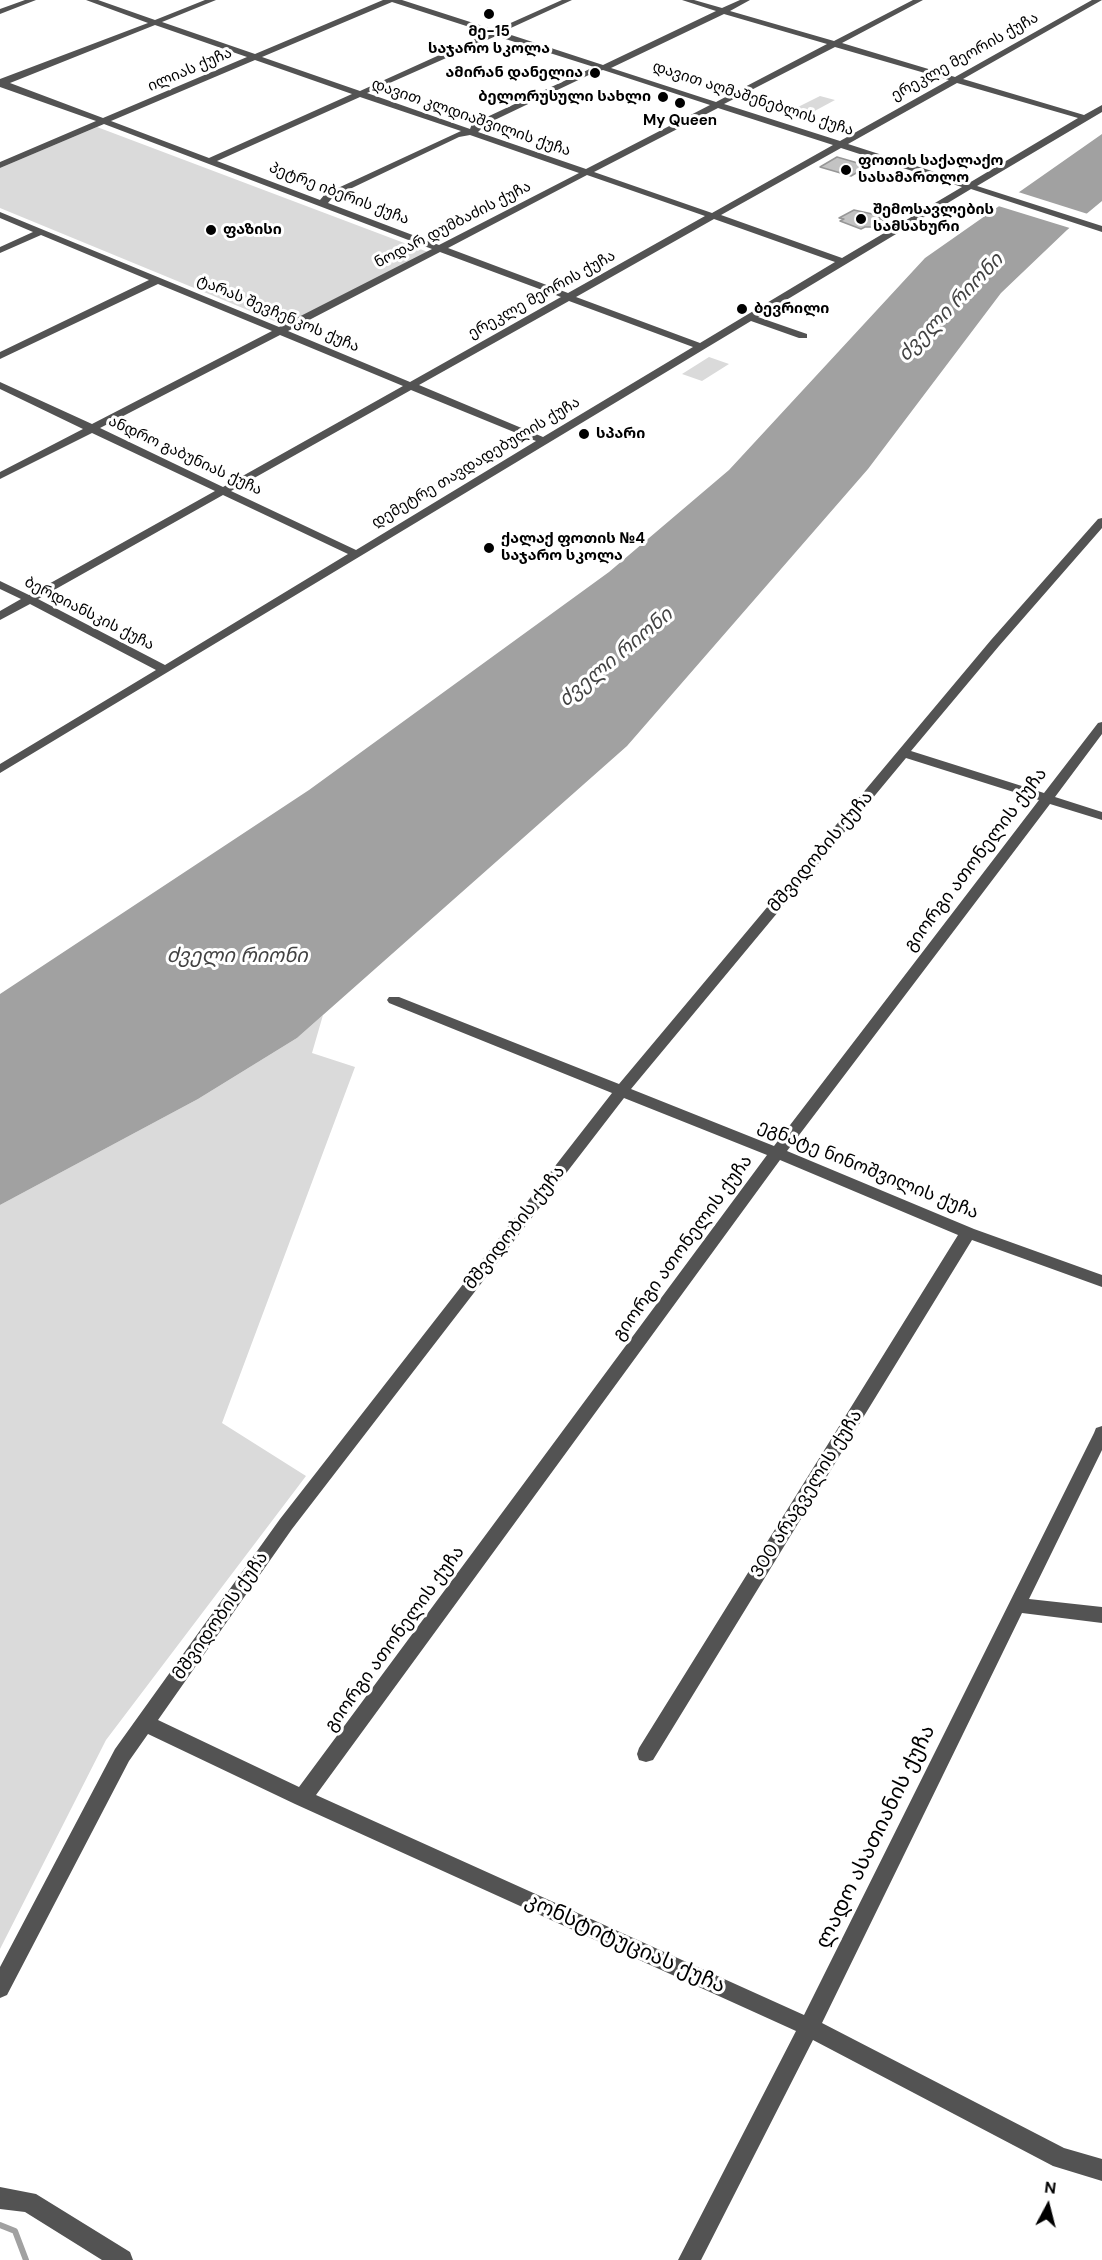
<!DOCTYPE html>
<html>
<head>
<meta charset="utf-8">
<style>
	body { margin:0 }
	#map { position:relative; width:1102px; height:2260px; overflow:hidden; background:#fff; font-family:"DM Sans",sans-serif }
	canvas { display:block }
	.north { position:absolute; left:1018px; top:2176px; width:60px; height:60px; -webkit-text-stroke:4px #fff; paint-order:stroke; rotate:7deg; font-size:16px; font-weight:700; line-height:24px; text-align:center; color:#000 }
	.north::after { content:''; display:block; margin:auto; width:21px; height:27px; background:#000; clip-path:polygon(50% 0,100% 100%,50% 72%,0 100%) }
</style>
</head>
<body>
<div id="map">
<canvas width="1102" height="2260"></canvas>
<div class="north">N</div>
</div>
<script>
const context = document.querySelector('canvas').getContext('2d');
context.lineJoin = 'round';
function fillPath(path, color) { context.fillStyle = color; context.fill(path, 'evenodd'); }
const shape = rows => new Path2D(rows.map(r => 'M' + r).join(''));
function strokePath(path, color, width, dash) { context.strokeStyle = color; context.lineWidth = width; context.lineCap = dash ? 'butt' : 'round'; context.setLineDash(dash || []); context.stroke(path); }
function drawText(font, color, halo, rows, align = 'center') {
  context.font = font + ' "DM Sans","Noto Sans Georgian",sans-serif'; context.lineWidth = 6; context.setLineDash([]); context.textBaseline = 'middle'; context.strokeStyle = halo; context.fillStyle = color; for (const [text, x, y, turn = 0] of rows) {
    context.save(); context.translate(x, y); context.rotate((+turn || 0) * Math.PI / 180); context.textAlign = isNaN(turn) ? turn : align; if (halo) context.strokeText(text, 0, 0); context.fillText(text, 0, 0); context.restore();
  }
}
const green = shape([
	[820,96,835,100,809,114,794,109],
	[97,127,428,252,284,325,0,208,0,168],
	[709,357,729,364,702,381,682,374],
	[323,1015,312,1053,355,1067,222,1423,306,1476,106,1740,0,1949,0,1205,198,1099,297,1038]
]);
const water = shape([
	[1102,134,1102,201,1067,230,1001,293,868,469,627,746,297,1038,198,1099,0,1205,0,994,309,790,609,572,729,470,925,258]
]);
const pier = shape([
	[1015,191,1091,215,1073,229,995,205]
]);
const stream = shape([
	[0,2225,15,2231,26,2260]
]);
const building = shape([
	[837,157,868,166,851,176,820,167,837,157],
	[854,210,877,215,889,227,865,227,861,229,840,221,844,219,839,218,854,210]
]);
const minor = shape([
	[25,0,36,0,0,14,0,9,25,0],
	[86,0,98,0,155,20,205,0,216,0,162,22,255,54,383,0,402,0,495,30,562,0,572,0,502,32,603,65,716,11,682,0,694,0,722,8,740,0,750,0,730,11,834,41,913,0,923,0,842,43,955,77,1092,0,1102,0,963,79,1084,115,1102,105,1102,112,977,186,1102,226,1102,232,971,189,758,317,807,334,807,338,799,338,751,321,0,773,0,764,156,670,30,604,0,620,0,611,21,599,0,589,0,581,29,595,215,491,92,433,0,479,0,472,83,429,0,389,0,382,92,424,272,331,158,284,0,359,0,352,149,280,41,235,0,253,0,247,33,232,0,218,0,212,279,327,432,249,104,124,0,168,0,162,96,121,0,87,0,79,148,23,86,0],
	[392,2,488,33,360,91,262,57,392,2],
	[724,14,827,44,716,102,611,68,724,14],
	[155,25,247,57,103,118,10,83,155,25],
	[496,36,594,67,472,124,470,129,367,93,496,36],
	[835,47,949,80,840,141,724,104,835,47],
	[255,60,352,94,209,158,111,121,255,60],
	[603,70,710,105,586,169,478,132,481,129,480,127,593,73,603,70],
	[957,83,1078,118,969,183,848,144,957,83],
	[360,97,461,131,325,194,320,200,217,161,360,97],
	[718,108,833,145,712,213,594,172,718,108],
	[470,135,579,173,439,245,328,203,333,197,459,137,470,135],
	[841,148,962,187,842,258,721,215,841,148],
	[587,175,705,216,568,293,448,248,587,175],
	[714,219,835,262,700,343,576,297,714,219],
	[440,252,561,297,410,382,288,331,440,252],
	[569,301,693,347,543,437,419,385,569,301],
	[280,335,403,386,223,487,100,428,280,335],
	[411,390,536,441,356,550,231,491,411,390],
	[223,495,348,554,165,665,38,599,223,495],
	[1102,518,1102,528,999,646,911,751,1044,793,1098,723,1102,722,1102,734,1055,797,1102,812,1102,820,1050,804,787,1151,974,1229,1102,1275,1102,1287,972,1240,653,1760,646,1762,639,1760,637,1754,639,1748,958,1235,780,1160,316,1795,804,2015,1094,1433,1096,1428,1102,1426,1102,1450,1029,1599,1102,1607,1102,1623,1022,1613,822,2023,1064,2148,1102,2159,1102,2181,1053,2166,813,2040,701,2260,678,2260,796,2031,295,1804,148,1734,129,1761,7,1995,0,1998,0,1967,115,1749,280,1519,612,1093,389,1003,387,1000,389,997,399,997,619,1084,991,640,1098,519,1102,518],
	[906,758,1039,800,774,1146,631,1089,906,758],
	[624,1098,767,1155,299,1787,158,1720,292,1529,624,1098],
	[0,2187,36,2194,130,2252,133,2260,102,2260,25,2212,0,2209,0,2187]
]);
const markers = [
	[489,14,6,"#000"],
	[595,73,6,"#000"],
	[663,97,6,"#000"],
	[680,103,6,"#000"],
	[846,170,6,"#000"],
	[861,219,6,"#000"],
	[211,230,6,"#000"],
	[742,309,6,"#000"],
	[584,434,6,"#000"],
	[489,548,6,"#000"]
];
const farPoinames = [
	["მე-15",489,32,"center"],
	["საჯარო სკოლა",489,49,"center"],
	["ამირან დანელია",583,73,"right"],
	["ბელორუსული სახლი",651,97,"right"],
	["My Queen",680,121,"center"],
	["ფოთის საქალაქო",858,161],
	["სასამართლო",858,178],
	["შემოსავლების",873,210],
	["სამსახური",873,227],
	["ფაზისი",223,230],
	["ბევრილი",754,309],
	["სპარი",596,434],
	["ქალაქ ფოთის №4",501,539],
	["საჯარო სკოლა",501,556]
];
const farStreetnames = [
	["ერეკლე მეორის ქუჩა",965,57,-29],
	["ილიას ქუჩა",190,70,-23],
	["დავით აღმაშენებლის ქუჩა",753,99,18],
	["დავით კლდიაშვილის ქუჩა",471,118,19],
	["პეტრე იბერის ქუჩა",339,194,21],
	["ნოდარ დუმბაძის ქუჩა",453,225,-27],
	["ერეკლე მეორის ქუჩა",542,295,-29],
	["ტარას შევჩენკოს ქუჩა",278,314,23],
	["ანდრო გაბუნიას ქუჩა",185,456,25],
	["დემეტრე თავდადებულის ქუჩა",476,463,-31],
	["ბერდიანსკის ქუჩა",89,614,27]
];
const streetNames = [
	["მშვიდობის ქუჩა",821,852,-50],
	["გიორგი ათონელის ქუჩა",976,860,-53],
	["ეგნატე ნინოშვილის ქუჩა",868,1170,22],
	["მშვიდობის ქუჩა",515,1228,-52],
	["გიორგი ათონელის ქუჩა",683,1248,-54],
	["300 არაგველის ქუჩა",807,1494,-58],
	["მშვიდობის ქუჩა",221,1616,-55],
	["გიორგი ათონელის ქუჩა",395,1639,-54]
];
const waterNames = [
	["ძველი რიონი",951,308,-46],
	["ძველი რიონი",616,658,-40],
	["ძველი რიონი",237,957]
];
const nearStreetnames = [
	["ლადო ასათიანის ქუჩა",876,1837,-64],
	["კონსტიტუციას ქუჩა",625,1944,24]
];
fillPath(green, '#dadada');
fillPath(water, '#a1a1a1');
fillPath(pier, '#fff');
strokePath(stream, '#a1a1a1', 6);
fillPath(building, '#c3c3c3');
strokePath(building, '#979797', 1.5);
fillPath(minor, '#535353');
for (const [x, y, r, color] of markers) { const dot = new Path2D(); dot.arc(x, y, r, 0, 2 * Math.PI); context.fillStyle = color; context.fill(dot); strokePath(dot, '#fff', 2); }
drawText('bold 15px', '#000', '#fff', farPoinames, 'left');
drawText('15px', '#000', '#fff', farStreetnames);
drawText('18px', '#000', '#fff', streetNames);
drawText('italic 20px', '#424242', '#fff', waterNames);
drawText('21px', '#000', '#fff', nearStreetnames);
</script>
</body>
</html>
